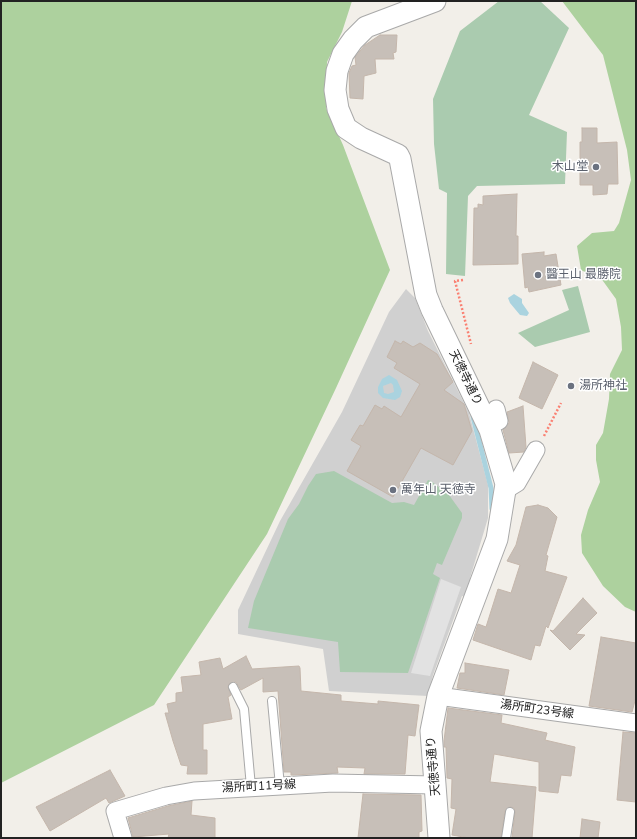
<!DOCTYPE html>
<html>
<head>
<meta charset="utf-8">
<style>
	body { margin:0 }
	#map { position:relative; width:637px; height:839px; overflow:hidden; background:#f2efe9; font-family:"Nunito Sans",sans-serif }
	canvas { display:block }
	.frame { position:absolute; inset:0; border:2px solid #222; pointer-events:none }
</style>
</head>
<body>
<div id="map">
<canvas width="637" height="839"></canvas>
<div class="frame"></div>
</div>
<script>
const context = document.querySelector('canvas').getContext('2d');
context.lineJoin = 'round';
function fillPath(path, color) { context.fillStyle = color; context.fill(path, 'evenodd'); }
const shape = rows => new Path2D(rows.map(r => 'M' + r).join(''));
function strokePath(path, color, width, dash) { context.strokeStyle = color; context.lineWidth = width; context.lineCap = dash ? 'butt' : 'round'; context.setLineDash(dash || []); context.stroke(path); }
function drawText(font, color, halo, rows, align = 'center') {
  context.font = font + ' "Nunito Sans","Noto Sans JP",sans-serif'; context.lineWidth = 3; context.setLineDash([]); context.textBaseline = 'middle'; context.strokeStyle = halo; context.fillStyle = color; for (const [text, x, y, turn = 0] of rows) {
    context.save(); context.translate(x, y); context.rotate((+turn || 0) * Math.PI / 180); context.textAlign = isNaN(turn) ? turn : align; if (halo) context.strokeText(text, 0, 0); context.fillText(text, 0, 0); context.restore();
  }
}
const religious = shape([
	[406,289,415,298,428,331,469,413,488,485,488,518,470,578,473,580,466,597,462,596,433,675,428,696,329,691,323,649,238,634,238,610,280,521,342,412,389,312]
]);
const forest = shape([
	[1,1,352,1,342,32,327,62,326,108,343,145,390,270,336,388,267,534,154,705,1,783],
	[562,1,636,1,636,612,625,607,603,586,582,553,581,535,588,510,600,482,596,460,596,445,603,433,609,399,610,374,622,350,621,327,616,299,603,281,581,270,577,246,592,233,614,231,619,223,631,180,627,150,603,55]
]);
const cemetery = shape([
	[499,1,540,1,569,28,529,115,567,132,565,184,477,186,468,196,465,276,446,274,447,193,439,189,434,144,433,99,460,31],
	[578,286,590,332,535,347,518,333,569,310,562,290],
	[334,471,392,503,404,502,414,505,428,480,431,481,449,495,462,513,462,518,442,565,437,563,433,574,440,578,408,673,340,672,338,642,248,628,254,601,288,519,299,504,308,486,316,474]
]);
const parking = shape([
	[441,579,461,587,430,676,411,673]
]);
const water = shape([
	[514,294,522,299,522,303,529,313,527,316,520,315,510,303,508,298],
	[389,375,397,380,402,391,400,397,395,400,383,398,378,393,378,387,382,379],
	[391,383,393,385,394,392,388,394,384,393,383,386]
]);
const stream = shape([
	[473,417,491,488,492,509]
]);
const building = shape([
	[380,35,397,35,396,52,393,53,394,59,375,59,376,73,364,76,363,99,350,98,349,73,352,66,356,65,355,57,365,45,380,35],
	[582,128,597,128,597,143,617,142,618,184,608,184,607,194,593,195,593,185,580,185,580,142,582,142,582,128],
	[517,194,516,236,518,236,518,264,473,265,474,208,478,208,478,204,483,205,483,196,517,194],
	[544,252,544,256,556,254,561,285,529,292,528,287,525,288,522,254,544,252],
	[395,341,401,344,403,341,413,347,420,343,437,354,453,382,444,390,464,404,472,431,453,465,421,448,393,497,347,471,361,446,351,440,360,425,363,426,375,405,382,409,384,406,401,417,420,384,394,368,397,363,387,357,395,341],
	[533,362,558,375,542,409,519,398,533,362],
	[523,406,526,447,524,452,509,453,503,430,509,423,507,412,523,406],
	[538,505,548,508,557,517,546,555,548,556,545,571,567,577,548,628,546,626,540,646,535,645,531,660,473,640,478,624,486,627,498,589,511,593,520,565,507,561,516,545,526,507,538,505],
	[583,598,597,613,576,634,585,635,570,650,550,630,553,631,583,598],
	[601,637,636,643,636,697,632,712,589,706,601,637],
	[246,656,252,669,299,666,300,668,301,691,341,695,341,701,378,704,378,701,419,705,415,736,408,735,405,774,364,774,365,768,337,767,338,773,291,775,291,772,284,772,278,691,263,692,263,678,241,690,236,682,229,684,228,687,231,695,228,697,232,719,203,724,203,750,207,750,207,774,187,774,188,766,181,765,173,741,165,713,169,713,167,704,176,702,176,693,183,692,181,677,201,675,199,662,220,658,223,669,246,656],
	[465,663,509,670,504,695,457,688,460,673,465,673,465,663],
	[448,708,502,715,501,723,547,733,545,740,575,747,571,776,561,775,558,793,539,791,539,762,494,754,490,782,536,787,532,838,512,838,515,812,514,808,510,807,505,811,501,838,469,838,452,835,456,809,451,808,452,779,447,778,446,747,444,747,444,741,448,708],
	[623,732,636,733,636,802,617,800,623,732],
	[110,770,125,796,109,803,106,798,50,831,36,807,110,770],
	[363,794,421,795,422,831,419,832,419,838,358,838,363,794],
	[192,801,191,815,215,818,215,838,168,838,169,834,133,837,128,818,168,806,192,801],
	[582,819,600,822,598,838,580,838,582,819]
]);
const path = shape([
	[463,280,455,281,471,344],
	[544,436,561,403]
]);
const service = shape([
	[233,687,244,709,251,787],
	[272,701,280,786],
	[506,838,510,812]
]);
const minor = shape([
	[488,425,499,421,496,409],
	[504,491,517,483,536,450],
	[438,696,636,723],
	[123,838,115,811,166,796,194,791,333,783,435,785]
]);
const tertiary = shape([
	[435,1,366,27,353,40,343,54,337,71,335,90,338,109,346,128,361,138,398,155,400,159,426,295,432,310,490,430,506,484,497,539,438,696,431,731,439,838]
]);
const markers = [
	[596,167,4,"#6b7280"],
	[538,275,4,"#6b7280"],
	[571,386,4,"#6b7280"],
	[393,490,4,"#6b7280"]
];
const worshipNames = [
	["木山堂",588,167,"right"],
	["醫王山 最勝院",546,275],
	["湯所神社",579,386],
	["萬年山 天徳寺",401,490]
];
const streetNames = [
	["天徳寺通り",465,378,64],
	["湯所町23号線",537,710,8],
	["天徳寺通り",434,766,-95],
	["湯所町11号線",259,787,-3]
];
fillPath(religious, '#d0d0d0');
fillPath(forest, '#add19e');
fillPath(cemetery, '#aacbaf');
fillPath(parking, '#e2e2e2');
fillPath(water, '#aad3df');
strokePath(stream, '#aad3df', 5);
fillPath(building, '#c7bfb8');
strokePath(building, '#c4b6ab', 1);
strokePath(service, '#a9a9a9', 10);
strokePath(minor, '#a9a9a9', 19);
strokePath(tertiary, '#a9a9a9', 23);
strokePath(path, '#fa8072', 2.5, [2, 2]);
strokePath(service, '#fff', 8);
strokePath(minor, '#fff', 17);
strokePath(tertiary, '#fff', 21);
for (const [x, y, r, color] of markers) { const dot = new Path2D(); dot.arc(x, y, r, 0, 2 * Math.PI); context.fillStyle = color; context.fill(dot); strokePath(dot, '#fff', 1.5); }
drawText('12px', '#5b616d', '#fff', worshipNames, 'left');
drawText('12px', '#222', '#fff', streetNames);
</script>
</body>
</html>
